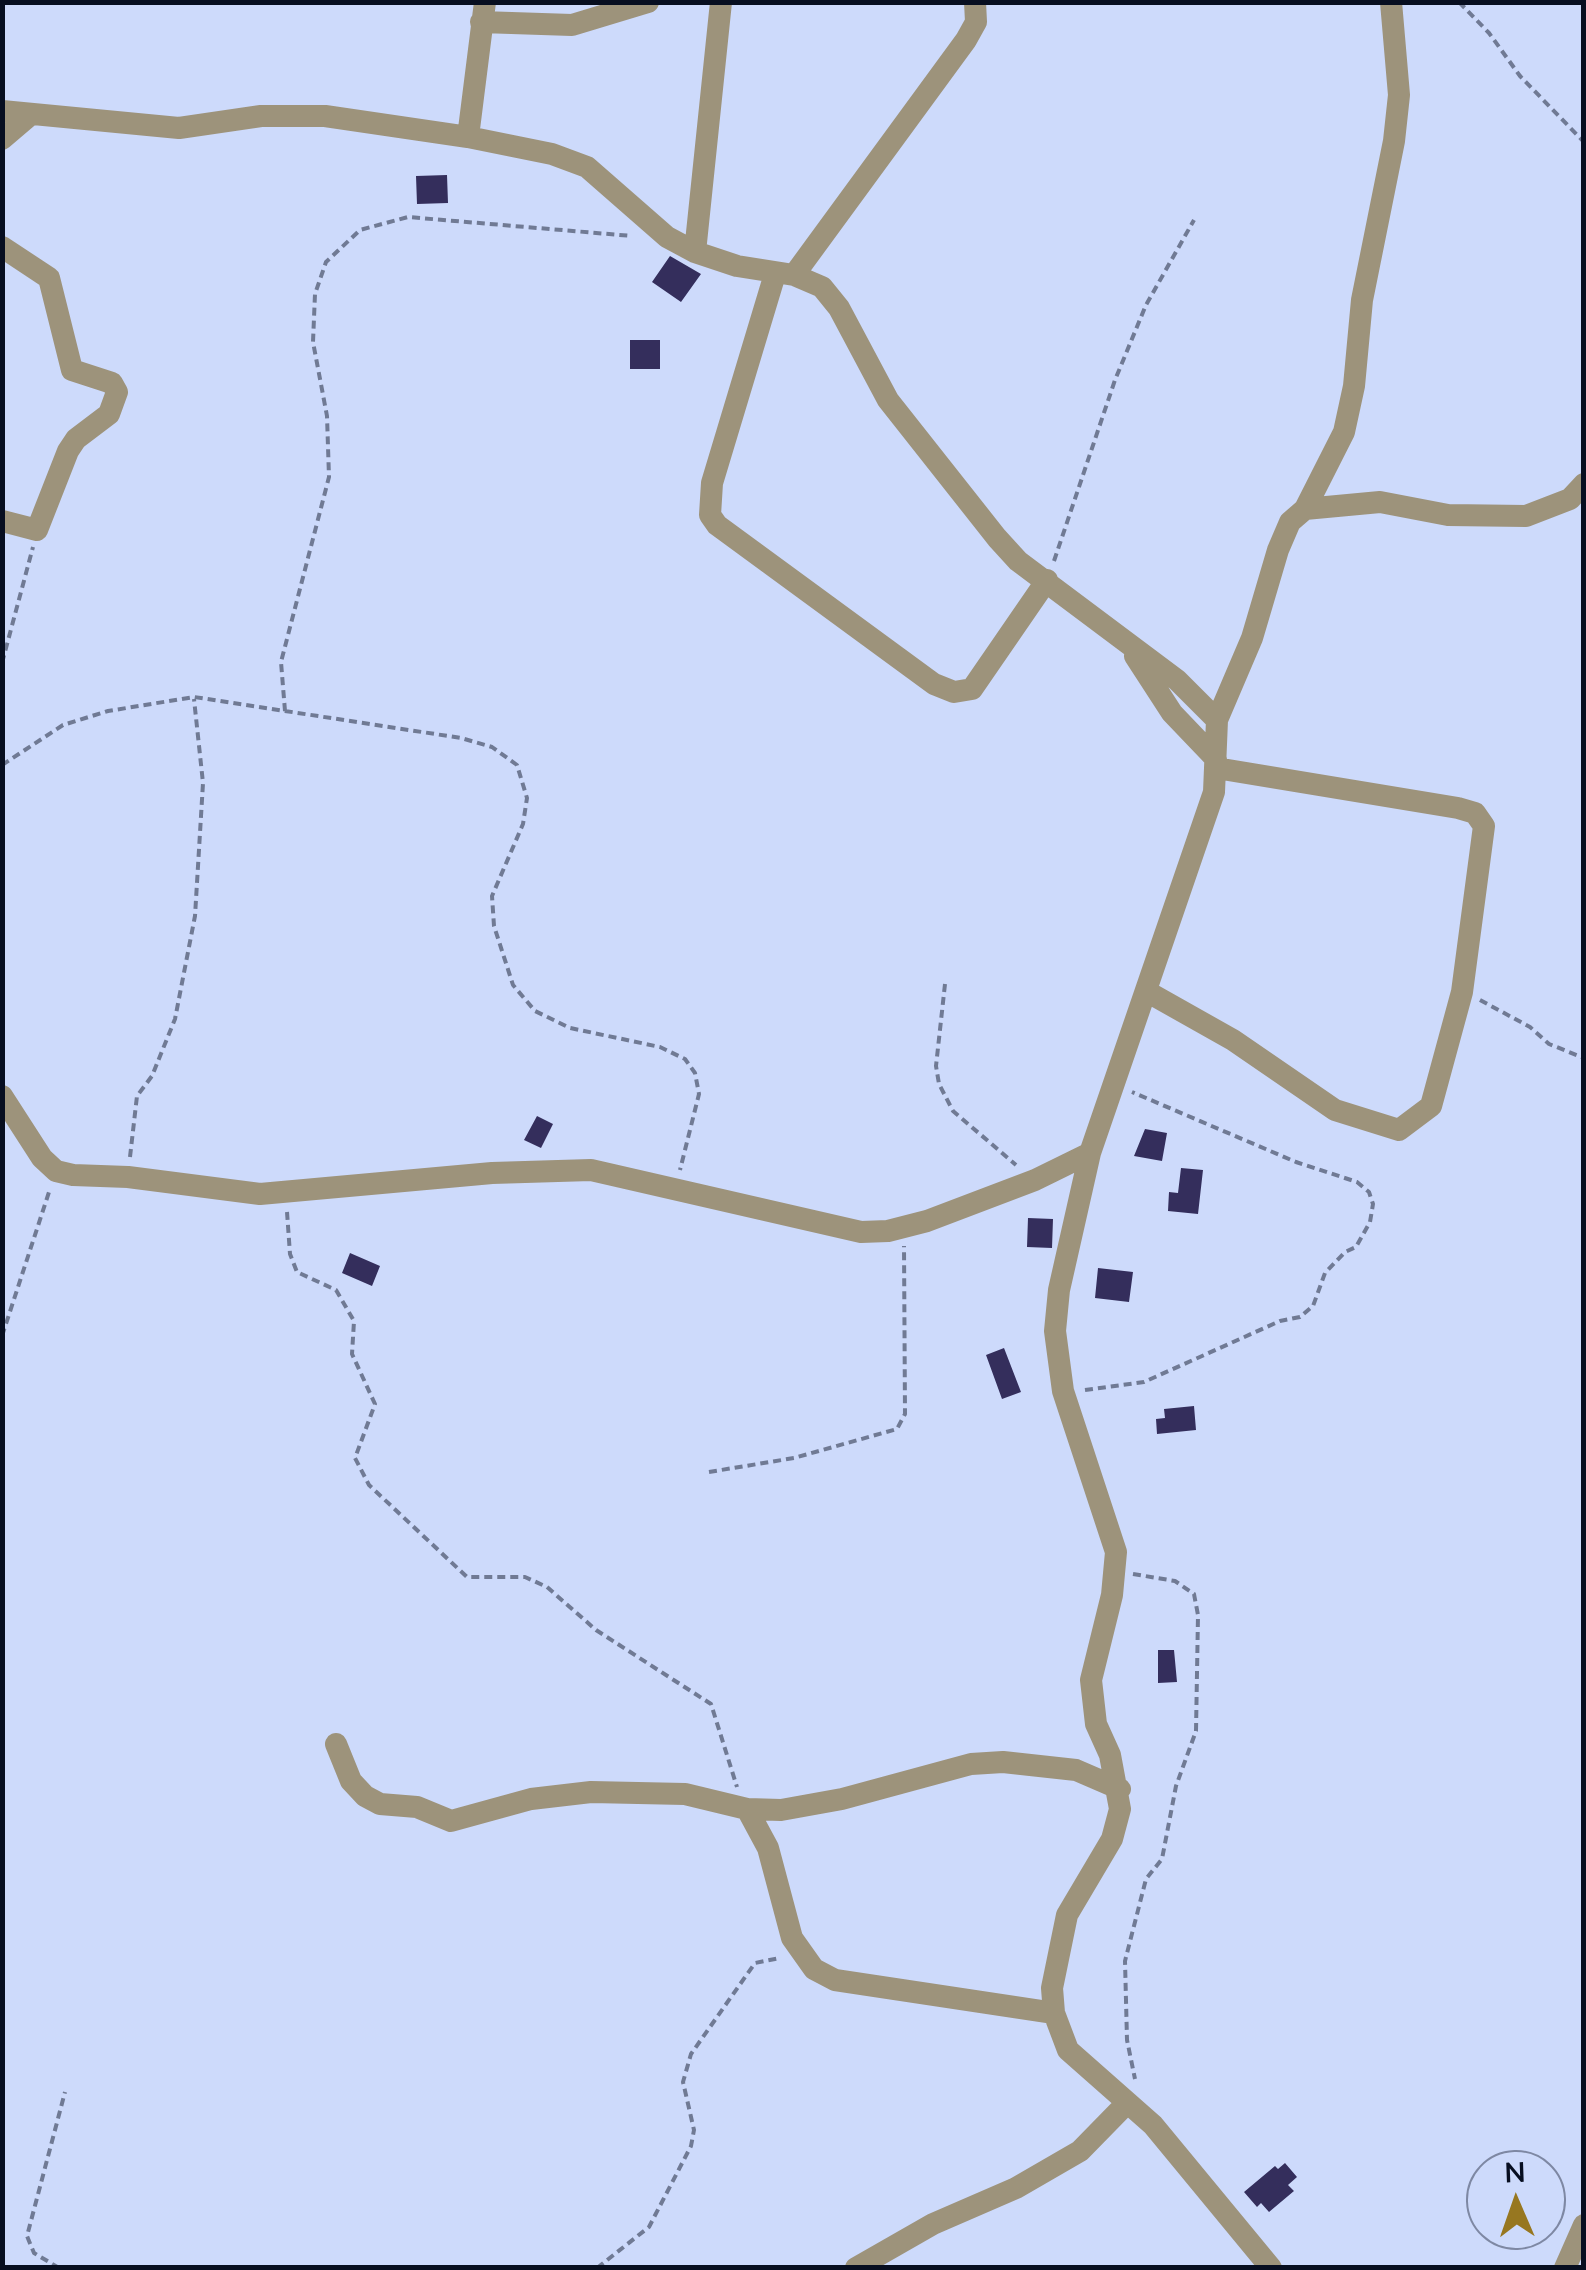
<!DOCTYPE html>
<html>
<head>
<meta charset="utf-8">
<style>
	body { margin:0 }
	#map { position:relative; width:1586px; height:2270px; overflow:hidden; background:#cddafb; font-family:Mulish,sans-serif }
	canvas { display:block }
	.frame { position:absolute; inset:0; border:5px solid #070e20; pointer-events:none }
	.north { position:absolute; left:1466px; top:2150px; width:100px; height:100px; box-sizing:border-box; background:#cddafb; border:2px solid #7e88a3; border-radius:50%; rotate:358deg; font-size:28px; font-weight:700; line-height:40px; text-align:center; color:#070e20 }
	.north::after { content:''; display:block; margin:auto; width:35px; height:45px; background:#977720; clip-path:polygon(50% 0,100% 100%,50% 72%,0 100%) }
</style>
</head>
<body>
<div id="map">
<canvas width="1586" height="2270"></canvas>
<div class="frame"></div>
<div class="north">N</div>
</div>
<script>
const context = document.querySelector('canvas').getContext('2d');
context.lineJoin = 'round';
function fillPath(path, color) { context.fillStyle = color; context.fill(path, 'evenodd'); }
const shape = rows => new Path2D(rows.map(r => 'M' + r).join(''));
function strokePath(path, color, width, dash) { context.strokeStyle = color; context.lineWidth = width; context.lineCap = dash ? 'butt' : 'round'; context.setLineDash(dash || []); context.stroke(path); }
const building = shape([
	[447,175,448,203,417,204,416,176],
	[670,256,701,274,681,302,652,282],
	[630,340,660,340,660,369,630,369],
	[537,1116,553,1124,541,1148,524,1140],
	[1145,1129,1167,1133,1162,1161,1134,1156],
	[1181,1168,1203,1170,1198,1214,1168,1211,1169,1192,1178,1193],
	[1028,1218,1053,1219,1052,1248,1027,1247],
	[350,1253,380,1266,372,1286,342,1273],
	[1098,1268,1133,1272,1129,1302,1095,1298],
	[1004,1348,1021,1392,1002,1399,986,1355],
	[1194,1406,1196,1430,1157,1434,1156,1419,1165,1418,1164,1409],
	[1158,1650,1174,1650,1177,1682,1158,1683],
	[1285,2163,1297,2177,1288,2185,1294,2191,1269,2212,1261,2203,1257,2207,1244,2192,1275,2166,1278,2169]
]);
const path = shape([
	[1459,2,1489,33,1520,76,1584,142],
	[1054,561,1115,380,1146,305,1194,220],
	[2,663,33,547],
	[285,711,281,662,329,477,327,416,313,342,315,294,326,262,360,230,408,217,632,236],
	[2,765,63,725,108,711,194,697,461,738,492,747,517,765,527,798,523,824,492,896,494,926,513,985,535,1011,570,1028,660,1047,685,1059,695,1073,699,1094,680,1170],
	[945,984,936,1066,939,1084,953,1111,1016,1165],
	[1480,1000,1530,1027,1549,1044,1584,1058],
	[130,1157,137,1096,152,1076,175,1019,195,916,203,783,194,699],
	[287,1212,290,1254,297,1272,336,1290,354,1321,352,1354,375,1404,355,1458,369,1485,467,1577,525,1577,547,1587,596,1630,711,1704,737,1787],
	[2,1336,50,1189],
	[1085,1390,1144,1382,1280,1321,1300,1317,1313,1306,1325,1273,1345,1252,1356,1247,1370,1222,1373,1204,1369,1192,1357,1182,1296,1162,1132,1092],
	[709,1472,794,1458,897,1429,905,1414,904,1246],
	[1133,1574,1175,1581,1194,1594,1198,1615,1196,1731,1176,1786,1162,1859,1146,1879,1125,1961,1127,2040,1135,2079],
	[59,2268,34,2253,27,2236,65,2092],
	[597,2268,649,2227,691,2146,694,2130,683,2082,691,2054,755,1963,780,1958]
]);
const minor = shape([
	[481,22,572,25,648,2],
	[2,111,179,128,261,116,325,116,468,137,552,154,587,167,667,237,695,252,737,266,794,275,822,287,839,308,888,400,997,538,1018,561,1177,680,1217,720,1214,792,1090,1153,1059,1290,1055,1331,1063,1391,1116,1552,1112,1595,1091,1680,1096,1724,1110,1755,1120,1809,1112,1839,1067,1915,1052,1988,1054,2013,1068,2050,1153,2125,1271,2268],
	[468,137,485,2],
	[2,139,29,116],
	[2,247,49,278,72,370,112,383,117,392,109,414,76,439,68,451,37,530,2,521],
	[695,252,721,2],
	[775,274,712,483,710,515,717,525,934,684,954,692,972,689,1047,580],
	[794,275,966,40,976,22,975,2],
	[1305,509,1344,432,1354,386,1362,300,1394,141,1399,95,1391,2],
	[1135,656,1172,713,1216,759],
	[1217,720,1252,638,1278,550,1290,522,1305,509,1380,502,1448,515,1526,516,1570,499,1584,484],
	[1146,991,1233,1040,1335,1110,1399,1130,1431,1106,1462,992,1484,826,1475,813,1458,808,1216,768],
	[2,1096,42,1158,56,1171,73,1175,128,1177,260,1194,492,1173,591,1170,861,1232,888,1231,927,1221,1035,1180,1090,1153],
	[336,1744,351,1781,365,1796,380,1804,417,1807,451,1821,531,1799,591,1792,685,1794,747,1809,781,1810,842,1799,971,1764,1003,1762,1076,1770,1120,1789],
	[747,1809,768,1848,792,1938,814,1969,835,1980,1054,2013],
	[856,2268,933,2224,1016,2188,1080,2151,1125,2105],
	[1565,2268,1584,2225]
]);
fillPath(building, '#342e5c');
strokePath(path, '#707a94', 4, [8, 5]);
strokePath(minor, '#9d937b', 22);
</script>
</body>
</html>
